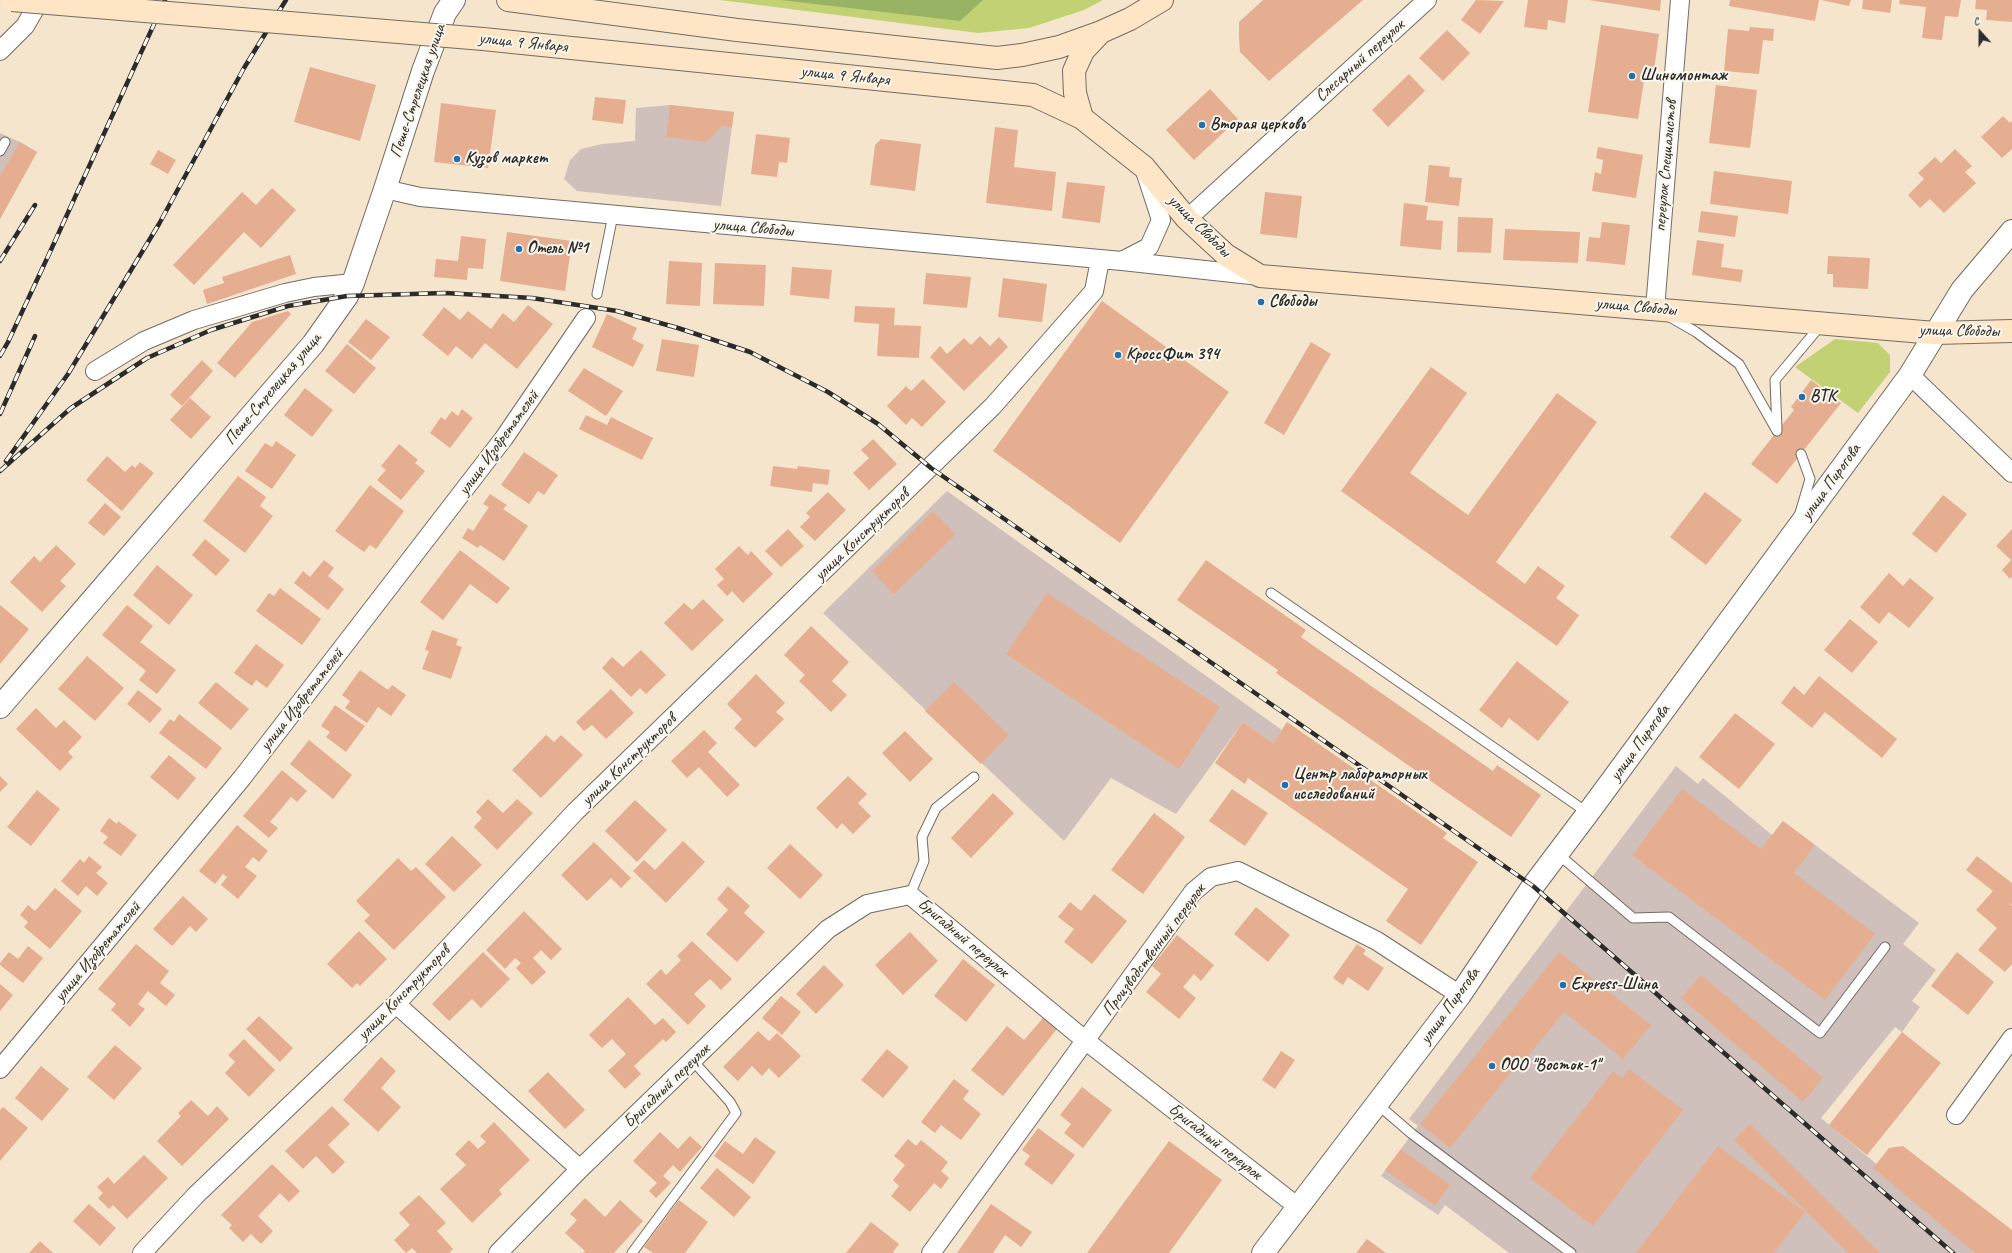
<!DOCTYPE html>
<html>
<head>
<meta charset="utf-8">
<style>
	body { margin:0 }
	#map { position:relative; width:2012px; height:1253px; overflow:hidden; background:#f5e5cd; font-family:Caveat,sans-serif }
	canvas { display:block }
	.north { position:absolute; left:1960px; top:12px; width:40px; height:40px; -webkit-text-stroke:3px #fbf7ec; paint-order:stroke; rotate:339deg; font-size:11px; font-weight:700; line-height:16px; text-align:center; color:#2b2b2b }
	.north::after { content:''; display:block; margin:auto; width:14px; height:18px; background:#2b2b2b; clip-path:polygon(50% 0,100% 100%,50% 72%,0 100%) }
</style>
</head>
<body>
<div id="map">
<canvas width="2012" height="1253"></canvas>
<div class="north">С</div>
</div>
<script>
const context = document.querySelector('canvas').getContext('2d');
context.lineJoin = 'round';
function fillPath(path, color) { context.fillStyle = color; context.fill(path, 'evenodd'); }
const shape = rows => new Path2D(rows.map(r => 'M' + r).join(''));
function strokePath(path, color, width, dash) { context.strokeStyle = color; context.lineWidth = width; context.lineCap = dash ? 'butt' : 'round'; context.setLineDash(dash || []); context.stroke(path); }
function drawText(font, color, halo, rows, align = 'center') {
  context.font = font + ' Caveat,sans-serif'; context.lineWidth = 4; context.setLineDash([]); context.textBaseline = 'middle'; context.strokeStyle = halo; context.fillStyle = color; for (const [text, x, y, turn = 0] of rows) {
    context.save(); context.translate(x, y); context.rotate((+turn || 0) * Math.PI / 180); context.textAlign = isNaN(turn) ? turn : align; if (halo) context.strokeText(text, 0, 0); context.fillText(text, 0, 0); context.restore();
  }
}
const industrial = shape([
	[670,105,734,112,721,206,577,191,564,179,570,160,581,149,602,144,635,141,636,108],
	[0,133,20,142,37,152,0,219],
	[947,491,1282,730,1273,743,1243,722,1176,814,1111,778,1064,841,823,613],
	[1676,766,1698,784,1703,778,1772,835,1783,821,1919,923,1903,944,1936,970,1912,1001,1920,1007,1902,1032,1895,1027,1821,1118,1943,1219,1981,1253,1509,1253,1445,1205,1438,1215,1381,1176,1418,1126,1409,1119]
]);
const green = shape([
	[720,0,1103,0,1084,10,1029,28,978,33],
	[1835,339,1878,343,1890,355,1890,372,1858,413,1795,367]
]);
const forest = shape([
	[781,0,983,0,960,21]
]);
const building = shape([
	[1263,0,1363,0,1269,81,1240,52,1239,37,1239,22],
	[1476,0,1504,1,1480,34,1461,20],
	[1528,0,1568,0,1565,23,1548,20,1547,30,1524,27],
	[1589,0,1661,0,1660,11],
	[1730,0,1819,0,1815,21,1729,6],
	[1821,0,1851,0,1849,6],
	[1863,0,1892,0,1890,13,1862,9],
	[1900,0,1961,0,1958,17,1945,16,1942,40,1922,38,1926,7,1899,4],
	[1976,0,2012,0,2012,22,1986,20,1987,10,1975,9],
	[1601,25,1659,34,1654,70,1646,68,1638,119,1588,112],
	[1750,27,1774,29,1773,41,1763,40,1759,74,1724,71,1728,29,1749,31],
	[1447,30,1470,53,1443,81,1419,58],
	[310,67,376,85,360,141,294,122],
	[1409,74,1425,91,1388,127,1372,110],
	[1716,85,1757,90,1750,148,1709,143],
	[1210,89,1238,119,1194,160,1166,130],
	[595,97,626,100,623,124,592,120],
	[441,103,496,110,488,168,434,162],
	[670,105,734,112,732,127,722,126,707,142,666,137],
	[2003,116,2010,123,2012,121,2012,149,2002,158,1981,137],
	[995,127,1018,130,1014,167,1056,172,1052,211,986,203],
	[756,134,790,138,787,163,779,162,777,177,751,174],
	[881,139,921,144,915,191,870,185,875,145],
	[20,142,37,152,0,219,0,176],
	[1598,147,1643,155,1636,198,1592,191,1595,172,1601,174,1603,160,1596,158],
	[1955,149,1972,166,1965,172,1976,183,1944,213,1930,199,1920,208,1908,195,1924,179,1918,173,1935,157,1941,163],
	[158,150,176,160,168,174,150,164],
	[1429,165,1450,167,1449,177,1462,178,1459,206,1425,202],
	[1714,171,1792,181,1788,214,1710,204],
	[1067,182,1105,186,1100,223,1062,218],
	[272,188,296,210,261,248,244,232,194,285,173,265,242,192,256,205],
	[1265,192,1302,196,1297,238,1260,234],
	[1404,203,1428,206,1426,220,1443,221,1441,250,1400,246],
	[1701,211,1738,216,1735,237,1698,232],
	[1458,217,1493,218,1491,253,1457,252],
	[1602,222,1630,225,1625,265,1586,261,1589,237,1600,238],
	[1505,229,1580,232,1578,263,1503,260],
	[507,232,572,241,565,291,500,281],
	[461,236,486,239,483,269,468,268,467,280,434,277,436,259,458,261],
	[1697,240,1724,244,1721,267,1743,270,1741,282,1692,275],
	[290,255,296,274,207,304,203,290,224,283,222,277],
	[1828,256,1870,258,1868,289,1833,287,1833,274,1827,274],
	[669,261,702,263,700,306,666,304],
	[715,263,766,265,764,306,713,304],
	[792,267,832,270,829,299,790,295],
	[926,273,971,277,967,308,923,304],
	[1003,278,1047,284,1042,322,998,317],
	[1102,301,1229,392,1120,543,993,451],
	[528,305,553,324,517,369,485,343,472,359,456,346,448,356,422,335,444,307,460,320,468,311,491,329,503,313,514,322],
	[855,306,895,308,894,325,921,326,919,358,877,356,879,324,854,322],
	[288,311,291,314,235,378,217,363,252,322],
	[607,314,637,328,632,339,644,345,633,367,592,347],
	[366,319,390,337,371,360,348,342],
	[980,336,990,346,999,337,1008,347,964,391,930,357,940,346,947,354,964,338,971,345],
	[662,339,699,345,694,377,656,371],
	[1311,342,1331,354,1284,435,1264,423],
	[347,344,376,368,354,394,325,371],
	[202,360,213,371,182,406,170,395],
	[1431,367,1467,393,1410,473,1468,515,1557,393,1597,422,1496,562,1525,584,1538,566,1565,586,1556,598,1579,615,1557,646,1341,491],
	[584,368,623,391,606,416,568,391],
	[923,379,946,402,922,427,912,418,906,425,887,406,906,386,911,391],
	[1811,380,1841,403,1777,484,1751,464,1794,410,1791,407],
	[305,388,333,410,312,437,284,415],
	[190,398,211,417,191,439,170,420],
	[462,409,473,418,450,448,430,433,441,417,445,420,452,411,458,416],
	[586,415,607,425,611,417,653,438,642,460,579,429],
	[873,439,897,464,869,490,853,473,869,458,861,450],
	[276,441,296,455,272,489,245,471,265,443,272,447],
	[399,444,418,460,415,463,425,471,401,500,377,480,386,470,381,466],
	[524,452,558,475,544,495,538,491,529,504,501,485],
	[107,456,125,472,132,465,135,468,140,462,154,473,122,511,86,480],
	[773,466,797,469,798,466,830,470,828,485,813,483,812,492,770,486],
	[238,476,266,497,260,506,273,516,245,553,203,521],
	[370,485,404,511,376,549,370,545,364,552,335,531],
	[828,492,846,510,815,541,800,527,810,517,806,513],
	[1705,492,1742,520,1706,565,1670,537],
	[490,494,507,505,503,509,528,526,504,561,480,545,478,548,462,538,468,528,473,531,489,507,483,504],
	[1943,495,1967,514,1936,553,1912,534],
	[105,503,121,517,104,536,88,523],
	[933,511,956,534,894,594,872,571],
	[788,529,804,546,781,567,765,551],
	[2012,529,2012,577,2010,579,2002,570,2011,560,1996,546],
	[205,539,230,560,216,576,192,555],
	[56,545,76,564,60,581,66,586,42,612,10,582,34,556,40,562],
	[739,546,748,555,751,551,773,574,743,603,732,591,727,596,717,585,724,579,715,569],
	[460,550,510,588,497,604,470,584,443,620,420,602],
	[324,560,334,568,328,576,344,589,328,610,294,583,303,571,310,577],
	[1206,560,1306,630,1301,637,1493,771,1497,765,1541,795,1511,837,1276,673,1278,670,1177,600],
	[157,565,193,595,169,625,133,595],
	[1889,573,1903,586,1910,578,1934,598,1909,628,1889,612,1879,624,1860,607],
	[280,588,321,619,302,645,256,611,269,593,274,596],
	[1047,593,1220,707,1179,769,1006,654],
	[703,599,724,620,692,651,664,623,684,603,692,610],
	[0,605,29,629,0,664],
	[127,605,153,626,140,642,176,670,157,694,139,680,146,671,102,635],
	[1850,619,1878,642,1852,673,1824,650],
	[811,626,849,662,832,681,847,695,831,712,799,681,805,675,784,655],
	[432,630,458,639,456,645,462,647,451,679,422,669,429,651,425,650],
	[256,644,284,665,267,688,256,680,252,686,234,673],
	[641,650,666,675,646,694,640,688,631,697,602,668,612,657,623,667],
	[87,656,124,688,95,721,58,689],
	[1517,661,1569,702,1538,741,1509,718,1502,728,1479,710],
	[360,670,388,690,392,685,406,695,391,716,378,707,367,723,345,708,350,701,342,695],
	[756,674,785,703,776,712,784,719,755,748,734,728,742,719,727,704],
	[1819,676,1897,739,1882,758,1825,712,1812,728,1781,703,1794,686,1804,695],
	[216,682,249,709,231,730,198,703],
	[954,682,1009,735,981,764,925,711],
	[611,689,634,713,606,739,592,725,584,731,576,722],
	[138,690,162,709,150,723,127,704],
	[335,705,365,726,346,752,326,737,330,732,321,726],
	[36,708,56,728,64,720,82,737,68,752,73,757,60,771,16,729],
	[1735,713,1775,744,1739,789,1699,757],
	[179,714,222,748,206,769,159,733,170,719,174,722],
	[1243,722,1273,743,1287,722,1447,833,1443,838,1478,862,1421,945,1386,921,1408,889,1248,778,1245,784,1215,763],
	[704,730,717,743,708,752,740,785,727,797,699,767,687,778,671,761],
	[905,731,933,759,910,782,882,753],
	[546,735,554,742,561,735,583,755,541,798,512,770],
	[309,740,352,775,333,799,290,764],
	[169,755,196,778,178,800,150,777],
	[282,770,307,791,297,802,291,797,270,822,278,828,269,838,243,816],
	[0,776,8,784,0,792],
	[848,776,867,794,858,803,871,816,853,834,842,823,837,829,816,808],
	[1232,789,1268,813,1245,846,1209,821],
	[1682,789,1761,849,1783,821,1815,845,1794,873,1875,934,1825,1000,1632,855],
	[37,790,60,809,31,846,7,827],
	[993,793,1014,813,971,858,951,838],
	[488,799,503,813,517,799,533,813,497,850,474,827,482,818,476,812],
	[635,800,667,830,637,862,605,831],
	[1154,813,1185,837,1143,894,1111,870],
	[109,818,117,824,118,821,137,835,121,856,103,843,108,837,100,831],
	[237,825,268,851,259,862,253,857,245,867,257,876,238,899,221,885,227,877,223,874,215,884,199,871],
	[452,836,482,865,454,892,425,864],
	[683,841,705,862,666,903,633,871,644,860,655,870],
	[594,842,631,878,621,888,611,878,587,901,561,875],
	[790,844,823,875,800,899,767,868],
	[89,856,102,867,96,873,108,883,97,896,86,886,78,896,61,881,80,859,84,863],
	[1977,856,2012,883,2012,905,2008,902,2012,906,2012,964,2005,972,1978,950,1997,928,1976,910,1993,891,1966,870],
	[398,858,411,871,416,867,446,897,394,950,364,921,370,915,356,901],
	[728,886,750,906,744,913,765,932,737,962,706,934,728,910,717,899],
	[55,888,82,911,50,949,24,927,28,922,20,915,28,905,35,911],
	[1094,894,1127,921,1092,964,1064,942,1074,929,1058,917,1070,902,1081,911],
	[183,896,208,919,196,932,190,926,172,946,153,929],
	[1256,907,1290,935,1268,962,1234,934],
	[524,911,562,949,551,960,541,950,533,958,546,972,532,985,516,968,521,963,515,958,505,969,486,950],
	[359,931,387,959,360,986,357,983,352,988,327,964],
	[910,932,938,961,903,995,875,965],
	[1177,935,1214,965,1201,981,1194,974,1183,987,1196,998,1179,1019,1146,992,1161,974,1152,966],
	[692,941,732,979,721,990,710,979,694,994,706,1006,688,1025,646,984,661,969,666,975,681,960,677,956],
	[136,944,169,971,160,983,175,995,166,1006,148,991,138,1004,145,1009,130,1027,111,1010,116,1004,98,989],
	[1357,944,1366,950,1363,954,1384,968,1368,991,1348,977,1343,985,1333,978],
	[28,946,43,958,23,983,0,965,0,963,9,952,18,959],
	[483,952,510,979,481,1008,472,999,449,1021,432,1004],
	[1559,952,1651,1025,1623,1059,1564,1012,1523,1062,1521,1060,1450,1148,1420,1124],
	[1957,952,1994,982,1968,1015,1931,986],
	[963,959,995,985,966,1022,934,996],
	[824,965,844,985,816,1014,796,994],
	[1701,975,1823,1078,1803,1102,1681,998],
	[0,984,13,995,0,1011],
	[781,996,801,1012,782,1035,762,1018],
	[628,997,655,1025,663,1018,676,1032,666,1042,663,1039,634,1066,641,1074,625,1089,608,1071,626,1054,612,1039,602,1048,589,1035],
	[259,1016,293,1048,280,1062,246,1029],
	[1043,1018,1057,1029,1003,1096,971,1070,1007,1026,1024,1040],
	[758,1031,769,1041,777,1033,801,1056,779,1078,769,1068,762,1076,752,1066,738,1081,723,1067],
	[1902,1032,1941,1063,1867,1155,1829,1125],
	[244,1039,275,1070,249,1097,225,1073,235,1062,228,1055],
	[115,1045,142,1068,114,1100,87,1077],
	[887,1049,909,1067,883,1098,861,1080],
	[1281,1051,1295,1060,1275,1089,1262,1080],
	[381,1057,396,1071,381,1088,401,1107,378,1132,343,1100],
	[41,1066,69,1089,42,1121,15,1098],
	[1629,1069,1683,1110,1593,1226,1530,1178,1613,1071,1622,1078],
	[548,1072,585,1110,565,1129,528,1091],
	[954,1079,969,1091,963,1099,981,1114,961,1140,941,1125,935,1133,921,1122],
	[1082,1087,1112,1110,1083,1148,1064,1133,1071,1124,1060,1115],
	[191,1100,208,1116,217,1106,229,1119,182,1166,157,1141,181,1116,178,1113],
	[332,1106,350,1124,328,1145,345,1162,333,1174,316,1156,303,1169,285,1151],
	[3,1107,28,1128,0,1161,0,1110],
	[494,1122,530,1160,499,1190,502,1194,472,1223,440,1189,466,1165,455,1154,469,1140,478,1149,486,1142,480,1136],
	[1750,1124,1880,1253,1848,1253,1734,1140],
	[1038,1128,1075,1155,1052,1185,1024,1164,1030,1156,1022,1150],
	[660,1132,678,1149,690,1136,702,1147,680,1172,673,1165,663,1176,671,1183,656,1198,649,1191,657,1183,633,1161],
	[755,1137,776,1152,753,1184,714,1156,725,1141,743,1154],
	[908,1139,916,1146,921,1140,948,1162,941,1171,949,1178,941,1189,934,1183,910,1212,891,1196,899,1186,893,1180,905,1165,894,1156],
	[1169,1141,1222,1180,1169,1253,1087,1253],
	[1718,1146,1805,1212,1774,1253,1636,1253],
	[1903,1146,2012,1230,2012,1253,1975,1253,1873,1168,1889,1148],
	[1401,1149,1450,1185,1435,1206,1385,1170],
	[144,1155,168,1178,127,1219,113,1205,109,1209,98,1198,103,1193,97,1187,108,1177,114,1184],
	[272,1164,300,1191,289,1202,280,1193,258,1216,273,1231,261,1244,251,1234,243,1242,229,1228,232,1225,221,1215],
	[717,1168,751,1197,734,1217,700,1188],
	[419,1195,446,1223,437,1231,453,1249,449,1253,417,1253,412,1248,406,1253,394,1240,410,1225,399,1213],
	[585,1198,605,1217,620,1200,643,1221,614,1253,583,1253,585,1251,565,1233,577,1220,570,1214],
	[679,1200,708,1222,685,1253,653,1253,644,1247],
	[89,1204,116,1228,100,1246,73,1221],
	[991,1204,1032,1232,1021,1247,1005,1235,993,1253,957,1253],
	[871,1222,899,1244,893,1252,894,1253,846,1253],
	[1367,1239,1386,1253,1356,1253],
	[40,1241,53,1253,29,1253]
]);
const service = shape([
	[0,151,5,142],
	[597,294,613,215],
	[1670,317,1696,332,1739,364,1777,431],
	[1777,429,1775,380,1821,325],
	[1800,513,1810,479,1801,454],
	[1271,593,1588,813],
	[1558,854,1633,918,1669,917,1820,1033,1885,947],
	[910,895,924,861,922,837,936,808,974,777],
	[1376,1103,1412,1134,1571,1253],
	[632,1253,736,1113,730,1102,693,1061]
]);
const minor = shape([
	[0,51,25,26,40,0],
	[385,189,420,197,1122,261,1260,276],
	[1187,219,1427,0],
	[1122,261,1149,247,1161,220,1145,171],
	[1655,309,1680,0],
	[95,371,144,341,194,320,285,293,314,287,353,283],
	[1910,375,2012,473],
	[396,1004,580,1169],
	[0,1069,242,778,504,438,586,318],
	[1956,1115,2012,1038],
	[142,1253,196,1195,396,1004,575,812,993,406,1094,291,1100,260],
	[498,1253,580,1169,828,929,867,904,910,895,1086,1041,1298,1207],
	[931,1253,1193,892,1211,877,1238,871,1377,941,1460,995]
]);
const tertiary = shape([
	[0,707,313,344,347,296,353,283,385,189,423,71,445,13,454,0],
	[1263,1253,1460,995,1533,886,1588,813,1910,375,1962,290,2012,231]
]);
const secondary = shape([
	[508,0,737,30,997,58,1022,55,1059,47,1101,32,1130,19,1162,0],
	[483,39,1033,95,1082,118,1144,167,1187,219,1226,255,1260,276,1935,333,2012,331],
	[1082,118,1075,93,1074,71,1083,51,1100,33]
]);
const rail = shape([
	[0,261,35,205],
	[0,356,8,342,50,252,165,0],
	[0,414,35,336],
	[6,461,68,374,159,224,244,68,286,0],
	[0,471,71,408,147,358,211,330,288,306,347,296,445,293,532,298,617,311,678,328,750,352,828,392,878,424,931,468,1533,886,1953,1253]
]);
const secondaryBridge = shape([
	[12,0,483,39]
]);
const markers = [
	[1632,76,4,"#1f6fb2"],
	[1202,125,4,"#1f6fb2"],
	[457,159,4,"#1f6fb2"],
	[519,249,4,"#1f6fb2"],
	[1261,302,4,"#1f6fb2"],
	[1118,355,4,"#1f6fb2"],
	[1802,397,4,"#1f6fb2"],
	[1285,785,4,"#1f6fb2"],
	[1563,985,4,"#1f6fb2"],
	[1492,1066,4,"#1f6fb2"]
];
const streetNames = [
	["улица 9 Января",523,43,6],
	["Слесарный переулок",1360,61,-42],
	["улица 9 Января",845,76,6],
	["Пеше-Стрелецкая улица",418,91,-71],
	["переулок Специалистов",1666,166,-85],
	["улица Свободы",1199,226,45],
	["улица Свободы",753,228,5],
	["улица Свободы",1636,307,5],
	["улица Свободы",1959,331,1],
	["Пеше-Стрелецкая улица",273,389,-50],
	["улица Изобретателей",499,443,-54],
	["улица Пирогова",1831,482,-54],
	["улица Конструкторов",862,535,-44],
	["улица Изобретателей",302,700,-52],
	["улица Пирогова",1640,743,-54],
	["улица Конструкторов",629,760,-44],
	["Бригадный переулок",963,938,40],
	["Производственный переулок",1154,950,-53],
	["улица Изобретателей",98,952,-50],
	["улица Конструкторов",404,993,-46],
	["улица Пирогова",1450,1006,-54],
	["Бригадный переулок",667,1086,-44],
	["Бригадный переулок",1215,1142,38]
];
const poiNames = [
	["Шиномонтаж",1640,76],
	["Вторая церковь",1210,125],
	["Кузов маркет",465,159],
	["Отель №1",527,249],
	["Свободы",1269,302],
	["КроссФит 394",1126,355],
	["ВТК",1810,397],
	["Центр лабораторных",1293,775],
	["исследований",1293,795],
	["Express-Шина",1571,985],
	["ООО \"Восток-1\"",1500,1066]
];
fillPath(industrial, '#d0c0bc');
fillPath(green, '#c2d173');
fillPath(forest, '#99b365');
fillPath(building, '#e5ae90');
strokePath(service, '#726c64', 11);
strokePath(minor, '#726c64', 20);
strokePath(tertiary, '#726c64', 24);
strokePath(secondary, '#726c64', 24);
strokePath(service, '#fff', 9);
strokePath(minor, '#fff', 18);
strokePath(tertiary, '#fff', 22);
strokePath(secondary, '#fde5c5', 22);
strokePath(rail, '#2b2b2b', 4.5);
strokePath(rail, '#fbf7ec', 3, [9]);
strokePath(secondaryBridge, '#726c64', 24, []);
strokePath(secondaryBridge, '#fde5c5', 22);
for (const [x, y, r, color] of markers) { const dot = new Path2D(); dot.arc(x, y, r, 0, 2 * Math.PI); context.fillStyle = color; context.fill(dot); strokePath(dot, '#fbf7ec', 1.5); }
drawText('17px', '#2b2b2b', '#fbf7ec', streetNames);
drawText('bold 17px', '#2b2b2b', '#fbf7ec', poiNames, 'left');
</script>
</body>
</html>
